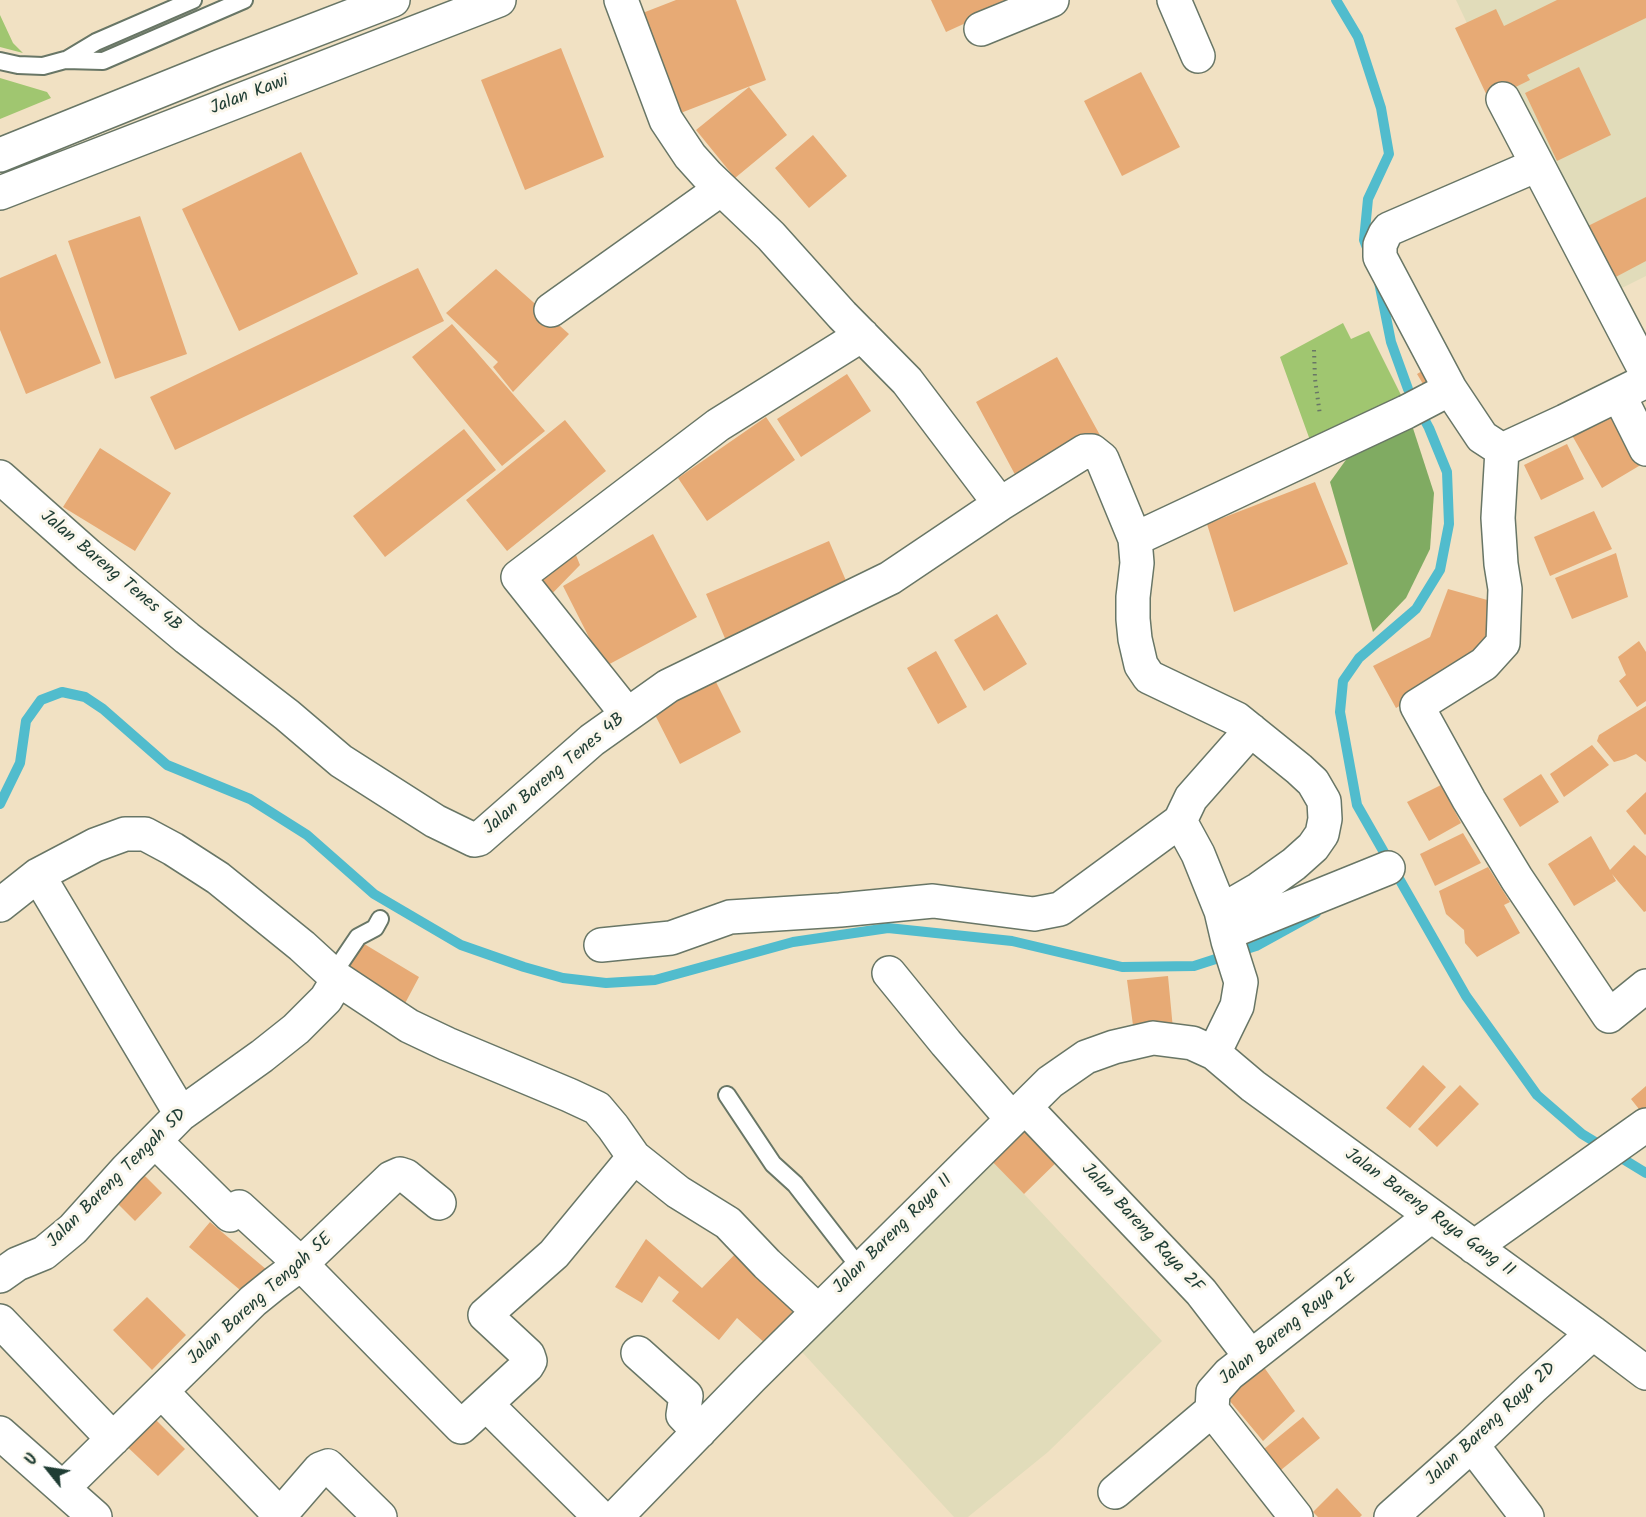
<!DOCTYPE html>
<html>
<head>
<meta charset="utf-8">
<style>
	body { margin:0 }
	#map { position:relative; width:1646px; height:1517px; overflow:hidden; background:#f1e1c3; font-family:Kalam,sans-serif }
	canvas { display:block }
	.north { position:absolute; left:18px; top:1439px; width:60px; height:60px; -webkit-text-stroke:4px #fbf7ec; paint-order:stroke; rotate:300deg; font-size:16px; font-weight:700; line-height:24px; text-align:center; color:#1f3d34 }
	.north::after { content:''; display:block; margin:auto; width:21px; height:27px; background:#1f3d34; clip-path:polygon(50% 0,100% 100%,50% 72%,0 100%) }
</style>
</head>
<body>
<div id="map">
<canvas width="1646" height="1517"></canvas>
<div class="north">U</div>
</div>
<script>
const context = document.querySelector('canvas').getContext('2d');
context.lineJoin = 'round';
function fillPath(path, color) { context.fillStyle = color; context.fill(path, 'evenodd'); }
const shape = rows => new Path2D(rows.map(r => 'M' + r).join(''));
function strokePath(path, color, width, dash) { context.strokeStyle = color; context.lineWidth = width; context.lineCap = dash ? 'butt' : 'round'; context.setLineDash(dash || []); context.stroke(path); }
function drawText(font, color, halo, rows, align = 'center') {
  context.font = font + ' Kalam,sans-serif'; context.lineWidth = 6; context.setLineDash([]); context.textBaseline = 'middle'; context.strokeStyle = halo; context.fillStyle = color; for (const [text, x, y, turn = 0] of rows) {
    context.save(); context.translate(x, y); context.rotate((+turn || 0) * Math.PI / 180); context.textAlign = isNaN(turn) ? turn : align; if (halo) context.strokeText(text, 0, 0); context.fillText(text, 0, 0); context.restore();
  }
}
const built = shape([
	[1456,0,1646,0,1646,276,1612,293,1498,89],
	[994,1162,1162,1341,1048,1452,968,1517,954,1517,802,1352]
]);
const green = shape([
	[0,15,13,43,23,53,0,47],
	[0,78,47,92,51,98,0,119],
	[1343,323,1351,339,1369,331,1404,401,1311,443,1280,357]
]);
const forest = shape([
	[1410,419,1434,493,1430,549,1406,598,1373,632,1330,482,1353,450]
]);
const stream = shape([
	[1336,0,1358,37,1381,108,1389,154,1368,199,1364,240,1369,253],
	[1379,282,1391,342,1408,389,1429,428,1447,472,1449,524,1440,570,1416,609,1359,658,1343,681,1340,712,1357,805,1466,996,1537,1095,1582,1134,1646,1173],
	[0,804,20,763,26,721,41,700,62,692,85,697,103,709,167,765,250,799,307,835,374,894,461,945,524,967,563,978,606,983,655,980,793,942,888,928,1012,941,1122,967,1194,966,1256,946,1316,913]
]);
const building = shape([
	[676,0,736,0,766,80,678,114,640,14],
	[931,0,1016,0,946,32],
	[1557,0,1646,0,1646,18,1527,75,1530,80,1489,100,1455,28,1496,9,1504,26],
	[561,48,604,157,525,190,481,80],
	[1579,67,1611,135,1557,161,1525,93],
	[1141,72,1180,147,1122,176,1084,101],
	[749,87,787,135,735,178,696,130],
	[813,135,847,176,809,208,775,168],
	[301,152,358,274,239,331,182,209],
	[1646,197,1646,261,1612,279,1586,227],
	[140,216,187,354,115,379,68,241],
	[56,254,101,363,26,394,0,330,0,278],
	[418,268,444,321,175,450,150,397],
	[496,269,569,334,513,392,493,367,498,362,446,313],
	[452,324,545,431,502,466,412,357],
	[1057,357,1101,437,1019,482,976,402],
	[1429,367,1438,383,1426,389,1417,374],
	[847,374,871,411,801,457,777,419],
	[1611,406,1644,463,1602,488,1569,430],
	[766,417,795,460,707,521,678,478],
	[565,420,606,471,507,551,466,500],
	[464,429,496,470,385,557,353,516],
	[1567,444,1584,479,1541,500,1524,465],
	[100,448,171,493,135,551,63,507],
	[1315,482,1348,564,1234,612,1207,524],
	[1594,511,1612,549,1550,576,1534,537],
	[653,534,697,617,604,667,563,586],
	[829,541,850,590,727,643,706,594],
	[571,543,580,565,542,604,526,577],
	[1616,553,1628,597,1572,619,1555,578],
	[1448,589,1498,603,1482,652,1413,698,1396,708,1373,666,1430,637],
	[997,614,1027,664,984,691,954,640],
	[1639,641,1646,652,1646,701,1637,707,1619,681,1626,675,1618,657],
	[936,651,967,707,938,724,907,668],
	[715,680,741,732,680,764,653,711],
	[1646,706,1646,762,1636,754,1625,759,1614,762,1597,741,1599,735],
	[1592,745,1609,765,1564,797,1550,774],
	[1541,774,1559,802,1520,827,1503,799],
	[1441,785,1461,823,1429,841,1407,802],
	[1646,792,1646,834,1645,835,1626,811],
	[1463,833,1481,863,1435,886,1420,854],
	[1591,836,1610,870,1634,845,1646,856,1646,911,1644,912,1612,874,1616,881,1574,906,1548,864],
	[1488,867,1510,902,1504,905,1520,933,1477,957,1465,943,1464,930,1446,914,1439,891],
	[361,942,419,977,401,1011,340,973],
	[1168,976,1173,1029,1134,1033,1127,980],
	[1423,1065,1446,1087,1410,1128,1386,1108],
	[1460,1085,1479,1104,1437,1147,1418,1129],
	[1646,1086,1646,1118,1631,1099],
	[1027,1114,1065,1154,1024,1194,985,1154],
	[135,1166,162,1193,135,1221,108,1194],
	[210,1222,267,1270,246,1295,189,1247],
	[646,1239,702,1288,741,1248,799,1308,766,1344,737,1318,719,1340,672,1301,679,1292,659,1276,642,1303,615,1287],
	[147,1297,186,1335,152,1370,113,1330],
	[1261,1363,1295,1411,1263,1441,1224,1394],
	[146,1410,185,1449,158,1476,119,1439],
	[1303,1417,1320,1438,1281,1470,1264,1449],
	[1337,1488,1362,1515,1360,1517,1318,1517,1313,1512]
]);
const path = shape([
	[1314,350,1315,379,1320,415]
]);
const service = shape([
	[66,60,96,42,193,0],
	[0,61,18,65,43,66,65,60,103,61,244,0],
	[333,974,358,937,375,928,380,919],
	[727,1095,773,1164,795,1184,860,1268]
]);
const minor = shape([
	[621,0,666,120,690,156,708,176,771,236,842,315,907,381,1000,504],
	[1174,0,1198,56],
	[981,29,1052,0],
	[1503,99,1646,372],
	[1537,165,1389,229,1385,234,1380,245,1380,257,1450,389,1482,437,1502,450,1498,518,1501,564,1505,589,1503,643,1484,664,1417,706,1469,800,1517,879,1609,1016,1646,986],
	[551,310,721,189],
	[1619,395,1646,449],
	[1502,450,1565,421,1646,381],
	[0,477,88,555,187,638,287,715,341,761,435,821,474,840,479,839,592,740,668,686,890,578,1000,504,1085,451,1092,451,1102,459,1135,539,1137,563,1133,597,1133,619,1135,639,1141,665,1149,677,1237,719,1299,769,1313,782,1324,801,1325,819,1322,834,1313,847,1294,864,1259,889,1221,911],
	[1135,539,1406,412,1450,389],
	[627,714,518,577,718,425,862,335],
	[1180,821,1191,798,1251,730],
	[38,875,181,1114],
	[0,905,38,875,95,845,125,834,145,834,173,849,218,878,302,946,338,979,409,1026,447,1044,569,1095,597,1108,613,1127,634,1157,678,1192,728,1223,767,1264,818,1311],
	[1227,933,1388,868],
	[601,945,671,938,730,917,840,910,933,901,1034,914,1060,909,1180,821,1198,854,1221,911,1228,941,1241,982,1237,1006,1214,1053],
	[889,973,946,1043,1012,1119],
	[1025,1107,1201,1292,1251,1357],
	[155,1141,230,1215,239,1207,301,1264,461,1427,527,1366,530,1361,528,1355,485,1315,554,1254,634,1157],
	[1474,1247,1646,1125],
	[0,1276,17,1264,44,1253,73,1229,127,1169,181,1114,262,1056,296,1029,326,999,338,979],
	[0,1321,113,1439],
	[638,1353,686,1396,683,1415,699,1432],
	[162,1392,279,1514],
	[487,1405,600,1517],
	[0,1433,95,1517],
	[1472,1445,1527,1517],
	[63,1488,253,1301,274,1284,301,1264,391,1178,400,1174,406,1176,439,1203],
	[1115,1492,1212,1410],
	[275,1517,288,1506,320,1469,328,1466,380,1517],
	[616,1517,751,1378,1050,1082,1086,1057,1114,1047,1153,1038,1192,1043,1214,1053,1253,1086,1593,1333,1646,1373],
	[1296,1517,1212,1410,1213,1392,1229,1374,1431,1216],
	[1391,1517,1472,1445,1532,1388,1593,1333]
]);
const primary = shape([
	[0,155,221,66,393,0],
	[0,193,499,0]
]);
const streetNames = [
	["Jalan Kawi",250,96,-21],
	["Jalan Bareng Tenes 4B",110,572,40],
	["Jalan Bareng Tenes 4B",555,775,-40],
	["Jalan Bareng Tengah 5D",118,1179,-45],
	["Jalan Bareng Raya Gang II",1429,1214,36],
	["Jalan Bareng Raya 2F",1141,1229,47],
	["Jalan Bareng Raya II",894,1235,-45],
	["Jalan Bareng Tengah 5E",261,1300,-42],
	["Jalan Bareng Raya 2E",1289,1329,-39],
	["Jalan Bareng Raya 2D",1492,1425,-43]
];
fillPath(built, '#e1dcba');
fillPath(green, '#a0c670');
fillPath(forest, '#80ab62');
strokePath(stream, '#51bccd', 10);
fillPath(building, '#e7aa75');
strokePath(service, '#687666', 20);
strokePath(minor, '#687666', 36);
strokePath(primary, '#687666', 36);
strokePath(path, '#687666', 4, [1.5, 4.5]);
strokePath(service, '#fff', 16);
strokePath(minor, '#fff', 33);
strokePath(primary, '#fff', 33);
drawText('18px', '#1f3d34', '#fbf7ec', streetNames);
</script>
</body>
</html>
